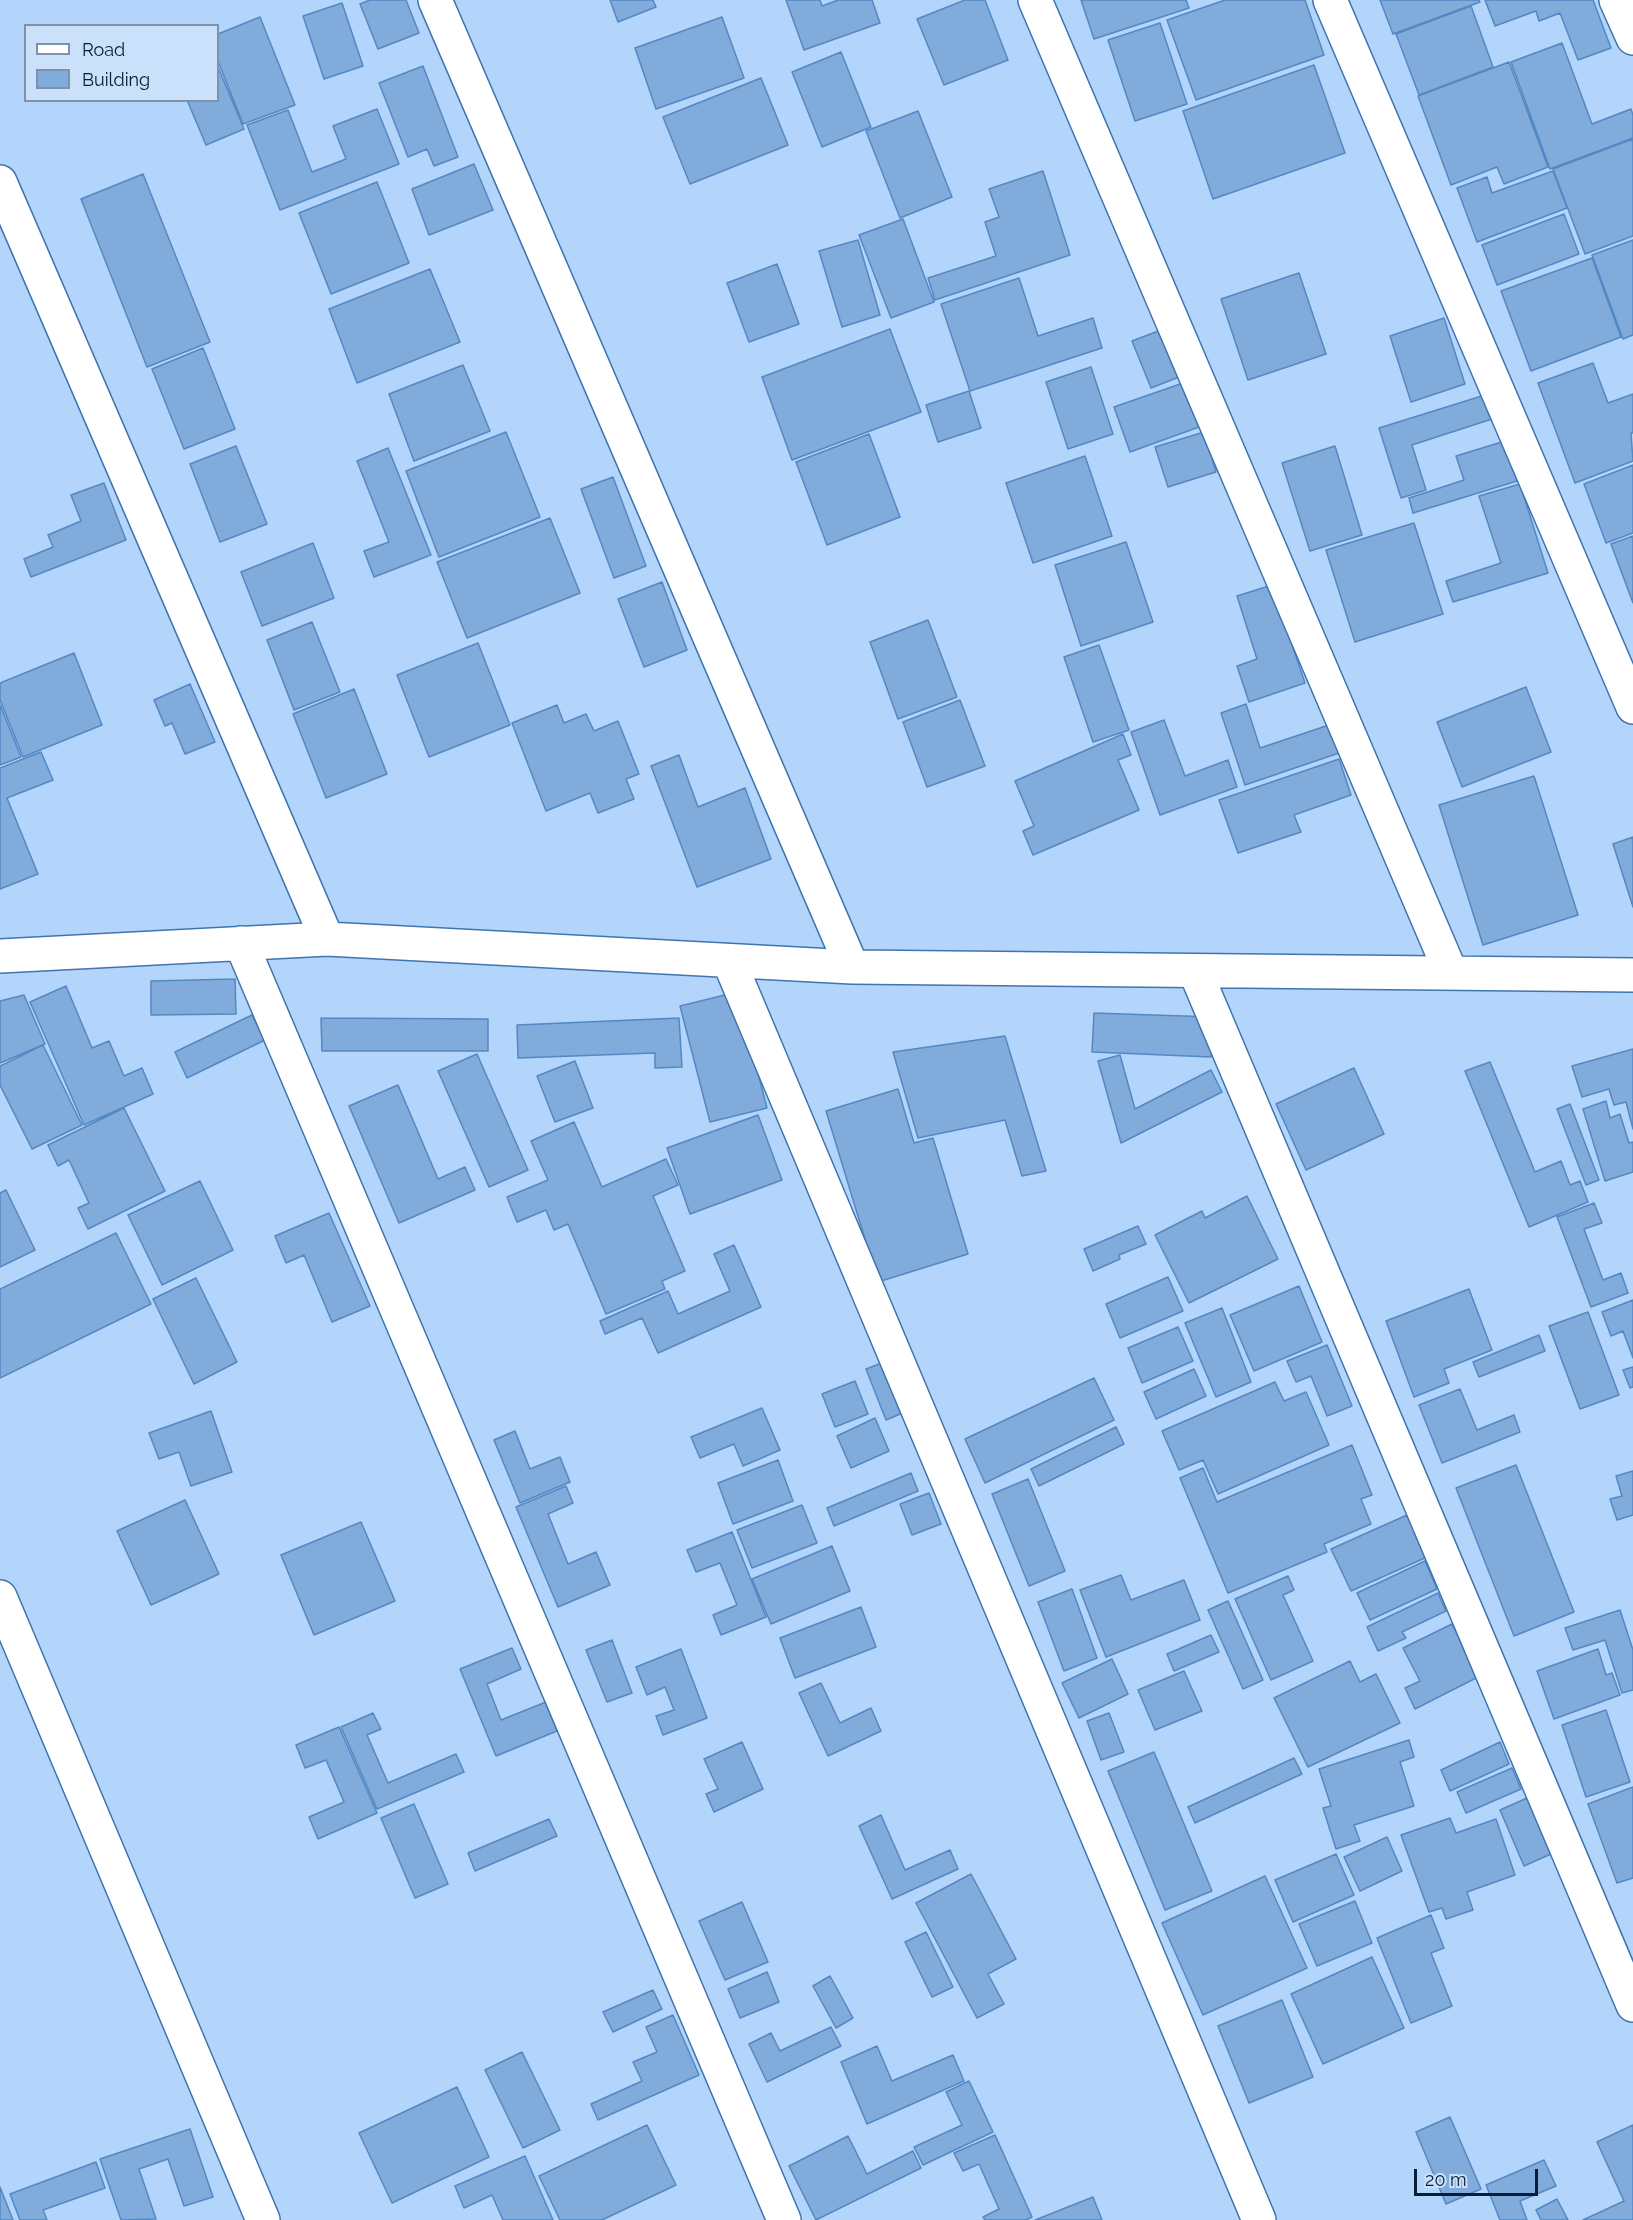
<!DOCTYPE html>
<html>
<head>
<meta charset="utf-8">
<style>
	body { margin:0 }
	#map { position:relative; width:1633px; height:2220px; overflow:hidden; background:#b4d5fb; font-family:Raleway,sans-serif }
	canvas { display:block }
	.legend { position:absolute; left:24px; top:24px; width:195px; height:78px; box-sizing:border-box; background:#cbe1fb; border:2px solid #7d93ac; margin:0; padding:8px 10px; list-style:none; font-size:18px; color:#081e36 }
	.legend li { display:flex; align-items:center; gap:12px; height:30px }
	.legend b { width:30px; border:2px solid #7d93ac }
	.scale { position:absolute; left:1414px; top:2169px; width:124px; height:27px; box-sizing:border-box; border:3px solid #081e36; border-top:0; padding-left:8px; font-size:18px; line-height:21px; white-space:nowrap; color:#081e36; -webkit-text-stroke:4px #cbe1fb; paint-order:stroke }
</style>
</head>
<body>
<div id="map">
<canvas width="1633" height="2220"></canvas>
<ul class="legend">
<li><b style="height:8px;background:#fff"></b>Road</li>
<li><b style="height:16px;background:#81abda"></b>Building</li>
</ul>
<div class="scale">20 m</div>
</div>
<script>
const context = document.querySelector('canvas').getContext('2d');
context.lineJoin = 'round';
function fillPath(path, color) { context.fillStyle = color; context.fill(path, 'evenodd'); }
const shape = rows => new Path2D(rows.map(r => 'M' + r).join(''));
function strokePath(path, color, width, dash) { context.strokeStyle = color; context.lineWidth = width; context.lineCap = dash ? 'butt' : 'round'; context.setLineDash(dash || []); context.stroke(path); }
const building = shape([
	[370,0,406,0,419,33,378,49,360,4,370,0],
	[610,0,653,0,656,7,618,22,610,0],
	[786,0,820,0,822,6,838,0,872,0,880,23,804,50,786,0],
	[965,0,985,0,1008,60,944,85,917,19,965,0],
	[1081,0,1186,0,1189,8,1094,39,1081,0],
	[1225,0,1305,0,1324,55,1196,100,1167,20,1225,0],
	[1380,0,1479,0,1480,2,1393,34,1380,0],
	[1485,0,1593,0,1611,48,1578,60,1560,13,1539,21,1536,11,1495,26,1485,0],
	[342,3,363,66,324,79,303,16,342,3],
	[1471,6,1493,67,1419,95,1396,34,1471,6],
	[260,17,295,105,243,124,218,61,218,34,260,17],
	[722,17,744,78,656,109,635,48,722,17],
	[1160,23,1187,104,1135,121,1108,40,1160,23],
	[1562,43,1592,124,1631,109,1633,115,1633,138,1550,169,1511,62,1562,43],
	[841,52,871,127,822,147,792,72,841,52],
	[1509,62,1548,167,1504,184,1497,167,1451,185,1418,96,1509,62],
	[1314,65,1345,153,1213,199,1183,111,1314,65],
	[423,66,458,157,434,166,427,149,408,157,379,83,423,66],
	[218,67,244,129,206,145,187,100,218,100,218,67],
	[761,78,788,145,690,184,663,117,761,78],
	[377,109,399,164,280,210,247,125,288,110,312,172,346,159,333,126,377,109],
	[918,111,952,197,900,218,866,131,918,111],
	[1633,139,1633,236,1585,254,1553,169,1633,139],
	[474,164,493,210,429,235,412,189,474,164],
	[1043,171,1070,255,935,300,928,278,996,256,985,222,999,217,989,189,1043,171],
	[1553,171,1567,208,1477,242,1457,188,1487,177,1492,193,1553,171],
	[143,174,210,342,147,367,81,199,143,174],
	[377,182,409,263,331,294,299,213,377,182],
	[1564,214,1579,254,1497,285,1482,245,1564,214],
	[903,219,934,302,891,318,859,235,903,219],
	[858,240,880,315,842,327,819,251,858,240],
	[1633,240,1633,335,1623,339,1592,255,1633,240],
	[1592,258,1621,337,1531,371,1501,291,1592,258],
	[777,264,799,324,749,342,727,283,777,264],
	[430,269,460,342,357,383,329,309,430,269],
	[1299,273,1326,354,1248,380,1221,299,1299,273],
	[1019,278,1038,336,1093,318,1102,348,970,391,941,304,1019,278],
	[1444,318,1465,384,1411,402,1390,336,1444,318],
	[890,329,921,412,792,460,762,377,890,329],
	[1161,330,1179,377,1151,388,1132,341,1161,330],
	[203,348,235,429,184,449,152,369,203,348],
	[1593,363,1608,403,1633,394,1633,433,1631,433,1633,461,1575,483,1538,383,1593,363],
	[463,365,490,431,414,461,389,394,463,365],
	[1091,367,1113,434,1068,449,1046,382,1091,367],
	[1183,383,1199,427,1130,452,1114,407,1183,383],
	[969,391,981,428,938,442,926,405,969,391],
	[1485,395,1492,419,1412,445,1426,490,1401,498,1379,428,1485,395],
	[506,432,540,517,439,557,406,471,506,432],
	[1204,432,1216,472,1168,487,1155,447,1204,432],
	[869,434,900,517,827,545,796,462,869,434],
	[1505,441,1517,481,1413,513,1409,498,1464,480,1456,456,1505,441],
	[236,446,267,524,220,542,190,464,236,446],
	[1335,446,1362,535,1310,551,1282,463,1335,446],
	[388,448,431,555,374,577,364,551,389,542,357,461,388,448],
	[1085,456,1112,536,1033,563,1006,483,1085,456],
	[1633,465,1633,533,1606,543,1584,484,1633,465],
	[613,477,646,566,614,578,581,489,613,477],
	[104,483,126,540,31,577,24,559,53,547,48,535,81,521,71,495,104,483],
	[1520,484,1548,573,1453,602,1446,581,1501,563,1479,496,1520,484],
	[550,518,580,593,467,638,437,562,550,518],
	[1414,523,1443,614,1355,642,1326,550,1414,523],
	[1633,536,1633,603,1611,544,1633,536],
	[1126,542,1153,622,1081,646,1055,565,1126,542],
	[313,543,334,598,262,626,241,572,313,543],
	[662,582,687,650,644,667,618,599,662,582],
	[1272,585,1305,683,1249,702,1237,666,1257,659,1237,596,1272,585],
	[928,620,957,697,898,719,870,642,928,620],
	[312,622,340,692,294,710,267,640,312,622],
	[478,643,510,725,429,757,397,675,478,643],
	[1099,645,1129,730,1093,742,1064,657,1099,645],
	[74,653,102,725,23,757,0,700,0,683,74,653],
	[190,684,215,742,185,754,172,723,165,726,154,700,190,684],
	[1526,687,1551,752,1462,787,1437,722,1526,687],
	[354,689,387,774,326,798,293,714,354,689],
	[960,700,985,766,927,787,903,722,960,700],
	[1246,704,1260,748,1329,725,1339,753,1245,785,1221,713,1246,704],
	[0,705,21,757,0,765,0,705],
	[557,705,564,723,586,714,594,731,618,721,639,774,626,779,634,799,598,813,590,793,546,811,512,723,557,705],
	[1164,720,1185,776,1228,760,1237,787,1160,815,1131,732,1164,720],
	[1123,734,1131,755,1118,760,1139,810,1033,855,1023,831,1034,826,1015,781,1123,734],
	[41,752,53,780,7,798,38,874,0,889,0,768,41,752],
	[679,755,698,807,745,788,771,859,697,887,651,766,679,755],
	[1339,759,1351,795,1294,815,1301,832,1238,853,1219,800,1339,759],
	[1534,776,1578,915,1483,945,1439,805,1534,776],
	[1633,837,1633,907,1613,844,1633,837],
	[235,979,236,1014,151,1015,151,981,235,979],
	[66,986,92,1048,109,1041,124,1076,142,1068,153,1094,84,1125,30,1002,66,986],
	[737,992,767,1108,710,1122,680,1006,737,992],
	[24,995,45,1044,0,1063,0,1001,24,995],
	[1094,1013,1213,1017,1211,1057,1092,1052,1094,1013],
	[252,1015,265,1040,187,1078,175,1052,252,1015],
	[321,1018,488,1019,488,1051,322,1051,321,1018],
	[679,1018,682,1067,655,1068,655,1053,518,1058,517,1025,679,1018],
	[1005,1036,1046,1171,1022,1176,1005,1120,918,1138,893,1052,1005,1036],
	[43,1045,82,1125,32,1149,0,1085,0,1066,43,1045],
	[1633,1049,1633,1129,1626,1102,1614,1105,1609,1089,1582,1097,1572,1066,1633,1049],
	[477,1054,528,1170,489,1187,438,1071,477,1054],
	[1120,1055,1135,1109,1211,1070,1222,1092,1121,1143,1098,1061,1120,1055],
	[575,1061,593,1108,555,1122,537,1076,575,1061],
	[1490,1062,1535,1172,1561,1161,1570,1185,1580,1181,1588,1202,1529,1227,1465,1071,1490,1062],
	[1354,1068,1384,1134,1306,1170,1276,1104,1354,1068],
	[398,1085,438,1179,465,1167,475,1190,399,1223,349,1106,398,1085],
	[898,1089,914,1143,933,1138,968,1254,878,1282,826,1111,898,1089],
	[1606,1101,1610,1118,1620,1114,1629,1143,1633,1142,1633,1172,1605,1181,1583,1109,1606,1101],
	[1570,1104,1599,1180,1586,1185,1557,1109,1570,1104],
	[124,1108,165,1191,88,1229,78,1208,89,1203,69,1160,58,1166,48,1145,124,1108],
	[758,1115,782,1180,690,1214,667,1148,758,1115],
	[574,1122,602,1187,666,1159,678,1185,653,1196,685,1271,662,1281,665,1289,606,1314,568,1224,554,1230,546,1210,517,1222,507,1197,548,1180,531,1141,574,1122],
	[200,1181,233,1250,162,1285,128,1215,200,1181],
	[6,1190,35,1250,0,1267,0,1193,6,1190],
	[1247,1196,1278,1259,1189,1303,1155,1235,1202,1211,1205,1218,1247,1196],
	[1594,1203,1602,1223,1584,1229,1603,1280,1621,1273,1628,1293,1591,1307,1557,1217,1594,1203],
	[329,1213,370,1306,332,1322,304,1255,286,1263,275,1236,329,1213],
	[1138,1226,1146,1244,1119,1255,1120,1259,1093,1271,1084,1249,1138,1226],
	[116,1233,151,1304,0,1378,0,1289,116,1233],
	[734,1245,761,1307,658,1353,642,1318,605,1334,600,1321,668,1291,678,1314,730,1291,714,1254,734,1245],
	[1168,1277,1183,1311,1120,1338,1106,1304,1168,1277],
	[196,1278,237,1362,194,1384,153,1299,196,1278],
	[1299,1286,1322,1342,1254,1371,1230,1315,1299,1286],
	[1469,1289,1492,1350,1444,1369,1449,1383,1414,1397,1386,1321,1469,1289],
	[1633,1300,1633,1358,1623,1331,1611,1336,1602,1312,1633,1300],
	[1222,1308,1251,1382,1216,1397,1185,1323,1222,1308],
	[1588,1312,1619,1395,1580,1409,1549,1326,1588,1312],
	[1178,1327,1193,1361,1142,1383,1128,1348,1178,1327],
	[1539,1335,1545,1351,1479,1377,1473,1362,1539,1335],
	[1327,1345,1352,1406,1327,1416,1311,1376,1296,1382,1287,1361,1327,1345],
	[887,1361,905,1412,886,1420,866,1369,887,1361],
	[1633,1367,1633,1387,1630,1388,1623,1370,1633,1367],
	[1194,1369,1206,1396,1156,1419,1144,1392,1194,1369],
	[1094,1378,1114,1420,985,1483,965,1439,1094,1378],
	[855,1381,868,1414,835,1427,822,1394,855,1381],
	[1275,1382,1284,1401,1306,1392,1329,1445,1218,1494,1203,1460,1179,1470,1162,1431,1275,1382],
	[1460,1389,1477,1430,1514,1415,1520,1432,1442,1463,1419,1405,1460,1389],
	[762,1408,780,1450,743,1466,734,1444,700,1458,691,1437,762,1408],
	[211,1411,232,1472,191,1486,179,1452,159,1459,149,1433,211,1411],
	[875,1418,889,1451,851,1468,837,1436,875,1418],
	[1116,1427,1124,1444,1039,1486,1031,1469,1116,1427],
	[515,1431,530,1469,560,1457,570,1482,520,1503,494,1440,515,1431],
	[1352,1445,1372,1495,1361,1499,1371,1524,1324,1544,1327,1552,1228,1593,1180,1478,1203,1468,1217,1502,1352,1445],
	[778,1460,793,1501,733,1524,718,1483,778,1460],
	[1516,1465,1574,1612,1514,1636,1456,1488,1516,1465],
	[1633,1471,1633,1515,1617,1520,1610,1499,1622,1496,1616,1476,1633,1471],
	[911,1473,918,1491,834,1526,827,1508,911,1473],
	[1028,1479,1065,1571,1029,1586,992,1494,1028,1479],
	[566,1486,573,1503,548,1514,568,1564,596,1552,610,1585,558,1607,516,1507,566,1486],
	[929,1493,941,1524,912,1535,900,1504,929,1493],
	[185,1500,219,1574,151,1605,117,1531,185,1500],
	[802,1505,817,1543,752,1568,737,1530,802,1505],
	[1407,1515,1427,1557,1351,1591,1331,1549,1407,1515],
	[361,1522,395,1601,314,1635,281,1555,361,1522],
	[732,1532,766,1617,721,1635,713,1615,737,1605,720,1563,696,1572,687,1550,732,1532],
	[832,1546,850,1591,771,1624,752,1579,832,1546],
	[1425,1561,1437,1589,1370,1620,1357,1593,1425,1561],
	[1121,1575,1131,1600,1184,1580,1200,1620,1106,1657,1080,1590,1121,1575],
	[1288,1576,1294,1590,1283,1595,1313,1661,1271,1680,1235,1599,1288,1576],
	[1072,1589,1097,1658,1064,1671,1038,1602,1072,1589],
	[1438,1593,1446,1611,1402,1632,1406,1638,1378,1651,1367,1627,1438,1593],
	[1228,1601,1263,1680,1243,1689,1208,1610,1228,1601],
	[861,1607,876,1647,795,1678,780,1638,861,1607],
	[1620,1610,1633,1650,1633,1690,1622,1693,1605,1640,1573,1650,1565,1628,1620,1610],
	[1452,1624,1478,1677,1415,1709,1405,1688,1420,1681,1403,1648,1452,1624],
	[1211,1635,1219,1652,1174,1671,1167,1654,1211,1635],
	[612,1640,632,1693,607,1702,586,1650,612,1640],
	[512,1648,521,1669,487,1684,501,1720,546,1702,557,1731,496,1756,460,1669,512,1648],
	[681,1649,707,1718,663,1735,656,1716,674,1710,665,1687,647,1695,636,1667,681,1649],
	[1598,1649,1606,1675,1612,1673,1620,1695,1554,1719,1537,1671,1598,1649],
	[1112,1659,1128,1694,1079,1718,1062,1683,1112,1659],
	[1350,1661,1360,1682,1376,1674,1400,1723,1308,1767,1274,1698,1350,1661],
	[1184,1671,1202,1711,1155,1730,1138,1690,1184,1671],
	[821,1683,840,1723,871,1708,881,1731,828,1756,799,1693,821,1683],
	[1606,1710,1630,1782,1586,1797,1562,1725,1606,1710],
	[373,1713,381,1729,367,1735,388,1783,456,1754,464,1772,377,1809,341,1727,373,1713],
	[1109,1713,1124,1752,1101,1760,1087,1721,1109,1713],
	[339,1727,377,1813,318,1839,309,1817,344,1802,326,1760,305,1768,296,1745,339,1727],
	[1409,1740,1414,1757,1400,1762,1414,1806,1354,1825,1360,1841,1336,1849,1323,1808,1331,1806,1319,1769,1409,1740],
	[742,1742,763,1789,714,1812,706,1794,718,1789,704,1759,742,1742],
	[1500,1742,1509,1764,1450,1791,1441,1770,1500,1742],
	[1154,1752,1212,1891,1165,1910,1108,1771,1154,1752],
	[1294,1758,1302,1774,1195,1823,1188,1807,1294,1758],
	[1512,1768,1521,1789,1466,1813,1457,1792,1512,1768],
	[1633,1787,1633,1878,1617,1883,1588,1804,1633,1787],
	[1527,1798,1551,1854,1524,1866,1500,1810,1527,1798],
	[414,1804,448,1884,415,1898,381,1818,414,1804],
	[881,1815,905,1870,950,1850,958,1869,892,1899,859,1826,881,1815],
	[1450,1818,1456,1833,1496,1819,1515,1875,1467,1892,1473,1910,1446,1919,1442,1908,1429,1912,1401,1835,1450,1818],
	[549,1819,557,1836,475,1871,468,1853,549,1819],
	[1387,1837,1402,1871,1360,1891,1344,1857,1387,1837],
	[1336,1854,1354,1895,1293,1922,1275,1880,1336,1854],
	[971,1874,1016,1959,988,1974,1004,2004,977,2018,916,1903,971,1874],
	[1265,1876,1307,1968,1203,2015,1162,1923,1265,1876],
	[1355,1901,1372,1943,1317,1966,1299,1924,1355,1901],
	[742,1902,768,1962,725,1980,699,1921,742,1902],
	[1431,1915,1444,1948,1431,1953,1452,2006,1411,2023,1377,1938,1431,1915],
	[926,1932,953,1987,932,1997,905,1942,926,1932],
	[1372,1957,1404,2028,1323,2064,1291,1994,1372,1957],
	[767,1972,779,2002,740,2018,728,1989,767,1972],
	[830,1976,853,2018,836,2028,813,1986,830,1976],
	[653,1990,662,2009,613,2032,603,2012,653,1990],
	[1282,2000,1313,2077,1249,2103,1218,2026,1282,2000],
	[673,2015,699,2075,598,2120,591,2104,642,2081,633,2062,657,2052,646,2027,673,2015],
	[831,2027,841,2046,767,2082,749,2044,771,2033,780,2051,831,2027],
	[877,2046,892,2081,953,2055,964,2081,867,2124,841,2062,877,2046],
	[522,2052,560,2130,523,2148,485,2070,522,2052],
	[969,2081,993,2132,923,2165,914,2147,962,2125,946,2092,969,2081],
	[457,2087,489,2157,392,2203,359,2133,457,2087],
	[1450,2117,1481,2189,1446,2204,1416,2132,1450,2117],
	[647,2125,676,2185,602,2220,560,2220,539,2176,647,2125],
	[1633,2125,1633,2220,1583,2220,1624,2201,1597,2142,1633,2125],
	[190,2129,213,2197,184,2206,168,2159,139,2169,156,2219,121,2220,100,2159,190,2129],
	[995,2135,1032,2217,1026,2220,985,2220,983,2217,999,2209,979,2164,963,2171,954,2153,995,2135],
	[848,2136,867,2174,913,2151,921,2168,816,2220,789,2166,848,2136],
	[525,2156,553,2220,503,2220,492,2195,464,2208,455,2186,525,2156],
	[1544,2160,1556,2186,1520,2201,1527,2220,1500,2220,1486,2185,1544,2160],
	[96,2162,105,2188,43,2210,47,2220,20,2220,10,2194,96,2162],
	[0,2187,13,2220,0,2220,0,2187],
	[1093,2197,1102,2220,1035,2220,1093,2197],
	[1557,2199,1568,2220,1541,2220,1536,2210,1557,2199]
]);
const minor = shape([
	[435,0,852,967],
	[1035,0,1451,973],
	[1330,0,1633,707],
	[1616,0,1633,38],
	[0,182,327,939],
	[241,943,784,2220],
	[0,956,327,939,852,967,1633,975],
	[729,961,1259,2220],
	[1195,971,1633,2005],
	[0,1597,263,2220]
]);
fillPath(building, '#81abda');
strokePath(building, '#5388c4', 1.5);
strokePath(minor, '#3f74ae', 36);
strokePath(minor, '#fff', 33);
</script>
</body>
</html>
